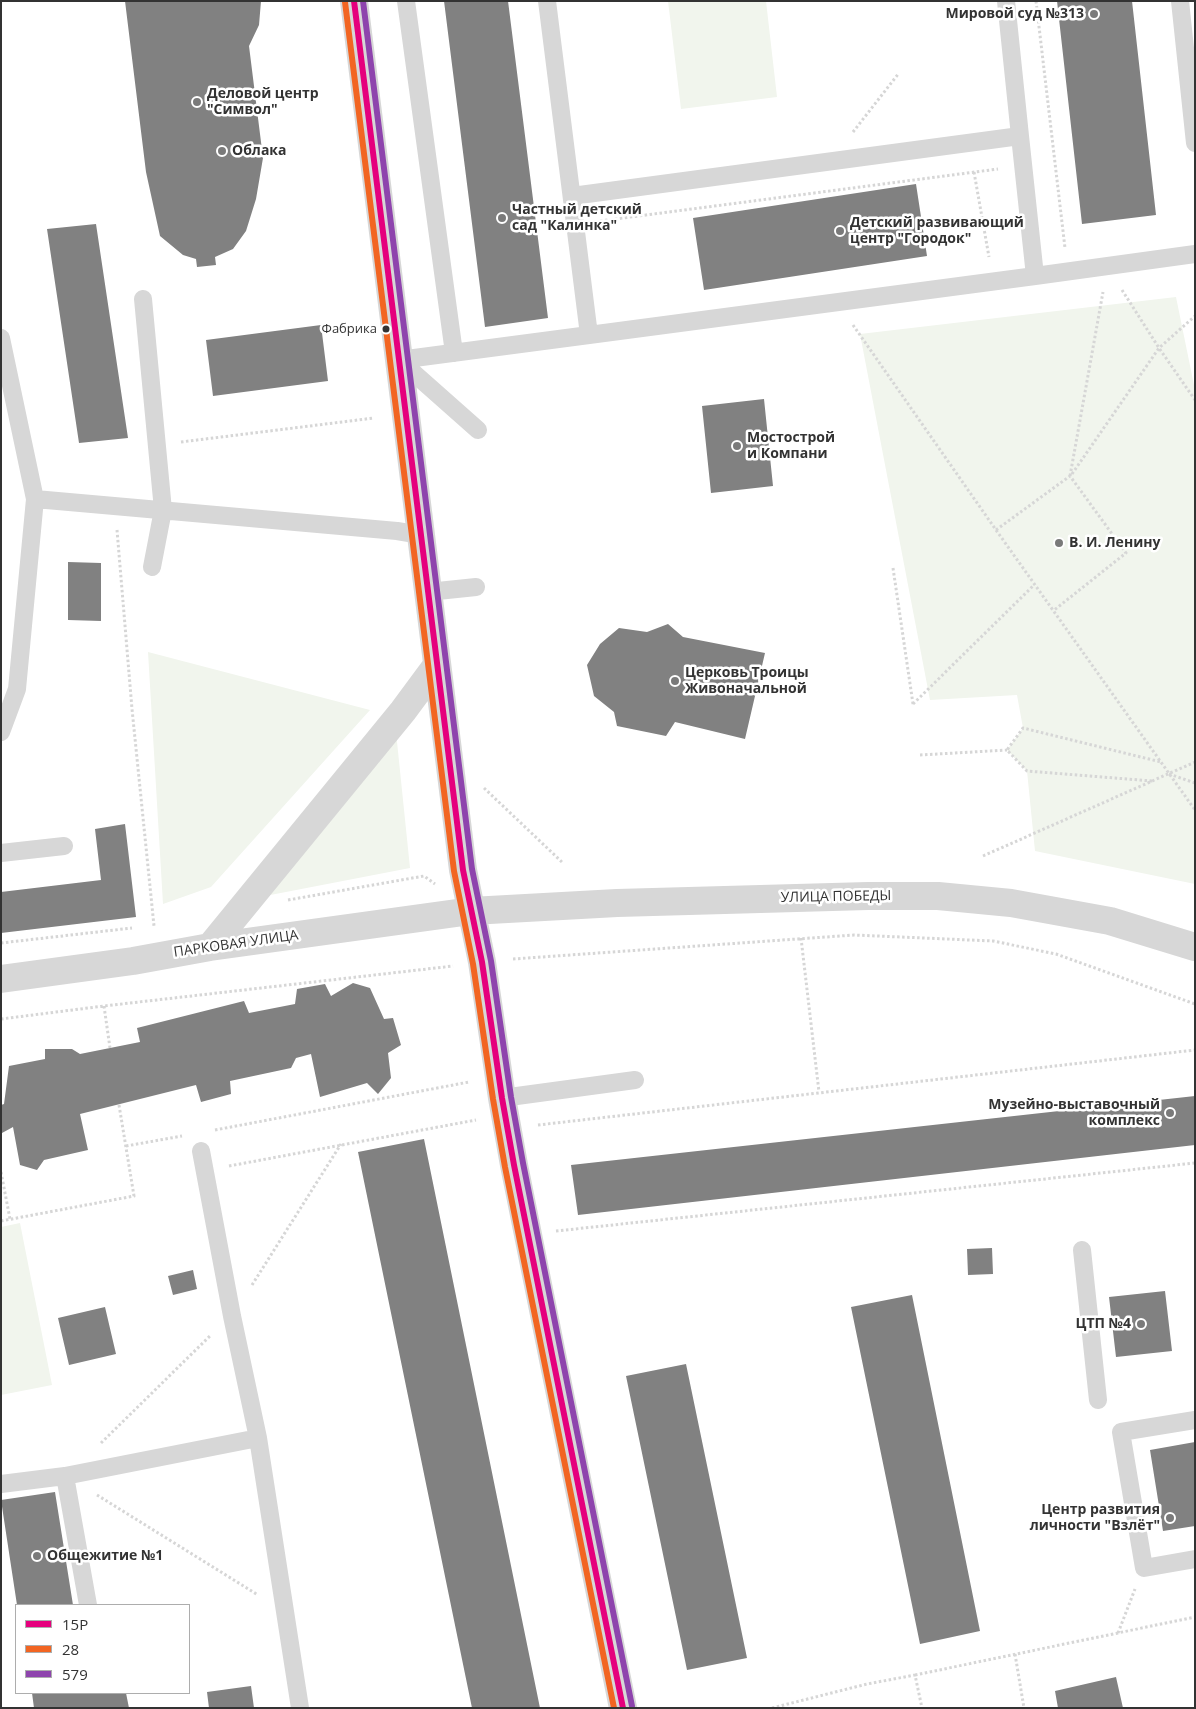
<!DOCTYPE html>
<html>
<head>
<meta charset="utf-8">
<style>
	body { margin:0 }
	#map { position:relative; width:1196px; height:1709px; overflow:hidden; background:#fff; font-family:"Open Sans",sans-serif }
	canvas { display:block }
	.frame { position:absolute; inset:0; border:2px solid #333; pointer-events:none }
	.legend { position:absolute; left:15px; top:1604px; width:175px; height:90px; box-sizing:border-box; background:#fff; border:1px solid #adadad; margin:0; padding:6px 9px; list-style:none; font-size:15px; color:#333 }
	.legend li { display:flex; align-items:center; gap:10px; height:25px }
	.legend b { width:25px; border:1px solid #adadad }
</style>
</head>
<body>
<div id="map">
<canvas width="1196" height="1709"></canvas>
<div class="frame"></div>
<ul class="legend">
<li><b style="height:6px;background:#e5007d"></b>15Р</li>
<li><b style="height:6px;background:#f26522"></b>28</li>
<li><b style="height:6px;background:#8e44ad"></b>579</li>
</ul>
</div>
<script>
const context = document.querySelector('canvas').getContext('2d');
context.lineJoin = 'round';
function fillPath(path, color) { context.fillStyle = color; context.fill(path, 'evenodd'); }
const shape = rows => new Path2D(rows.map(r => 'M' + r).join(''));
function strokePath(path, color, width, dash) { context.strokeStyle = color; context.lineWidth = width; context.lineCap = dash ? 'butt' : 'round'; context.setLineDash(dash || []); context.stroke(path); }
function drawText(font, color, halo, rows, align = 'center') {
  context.font = font + ' "Open Sans",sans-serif'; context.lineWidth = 5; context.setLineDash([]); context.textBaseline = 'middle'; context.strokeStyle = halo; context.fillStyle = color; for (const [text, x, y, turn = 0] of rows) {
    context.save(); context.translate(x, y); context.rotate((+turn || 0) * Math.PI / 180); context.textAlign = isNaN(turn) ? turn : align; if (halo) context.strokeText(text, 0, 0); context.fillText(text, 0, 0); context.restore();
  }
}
const green = shape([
	[668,1,766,1,777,97,681,109],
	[1176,297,1195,390,1195,884,1035,851,1027,771,1007,750,1023,728,1017,695,930,700,860,334],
	[148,652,370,710,211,887,163,904],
	[396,732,410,868,260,897],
	[20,1223,52,1385,1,1395,1,1227]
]);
const building = shape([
	[125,1,261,1,259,25,249,46,263,158,256,199,246,231,233,249,215,257,216,265,197,267,196,259,183,255,160,236,146,172],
	[444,1,508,1,548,318,485,327],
	[1057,1,1132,1,1156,215,1082,224],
	[916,184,927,256,704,290,693,218],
	[96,224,128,438,79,443,47,229],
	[321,325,328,381,213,396,206,340],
	[764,399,773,486,711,493,702,406],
	[68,562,101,563,101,621,68,620],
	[668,624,683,637,765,653,745,739,675,722,666,736,617,726,614,712,594,696,587,665,600,644,619,628,647,632],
	[125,824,136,917,1,933,1,892,101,880,95,829],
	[353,983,370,988,384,1019,393,1018,401,1045,388,1053,391,1078,378,1094,367,1083,320,1097,311,1054,296,1058,291,1068,230,1081,231,1094,201,1102,196,1085,80,1114,88,1150,44,1160,37,1170,20,1165,13,1127,2,1133,1,1105,4,1104,9,1066,45,1059,45,1049,72,1049,80,1054,140,1042,137,1028,244,1001,249,1013,295,1004,297,989,325,984,331,996],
	[1195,1096,1195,1145,578,1215,571,1165],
	[424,1139,540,1708,472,1708,358,1152],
	[992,1248,993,1274,968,1275,967,1249],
	[193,1270,197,1289,173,1295,168,1276],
	[1165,1291,1172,1351,1116,1357,1109,1297],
	[912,1295,980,1631,920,1644,851,1307],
	[105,1307,116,1354,69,1365,58,1318],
	[686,1364,747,1658,687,1670,626,1376],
	[1195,1442,1195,1526,1163,1531,1150,1450],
	[55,1492,73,1605,17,1605,1,1500],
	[1116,1677,1123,1708,1058,1708,1055,1691],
	[251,1686,254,1708,209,1708,207,1692],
	[32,1693,126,1693,129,1708,34,1708]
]);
const path = shape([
	[1036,1,1065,248],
	[853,132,899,73],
	[974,172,989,257],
	[600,221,998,169],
	[1122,290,1159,348,1195,400],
	[853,325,996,530,1195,810],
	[181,442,374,418],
	[1072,474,1159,348,1195,316],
	[1070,476,1103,292],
	[117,530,132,709,154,926],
	[996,530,1070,476,1126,553,1053,611],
	[893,568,913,704],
	[913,704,1034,585],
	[920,755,1007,750],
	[1169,774,1195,783],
	[1152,781,1027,771,1007,750,1023,728,1161,762],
	[484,788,563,863],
	[983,856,1195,762],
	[288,900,424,876,435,884],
	[801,938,819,1092],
	[1,943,132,928],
	[513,959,854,935,993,941,1056,954,1195,1004],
	[104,1006,110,1048],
	[1,1019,104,1006,453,966],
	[538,1125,1195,1050],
	[215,1130,469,1082],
	[126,1146,182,1136],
	[229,1166,476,1120],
	[1,1172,10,1219],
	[1,1221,134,1196,119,1105],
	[556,1231,1195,1163],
	[252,1285,341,1144],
	[101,1443,211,1335],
	[97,1495,258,1595],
	[1118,1633,1135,1589],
	[1015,1654,1024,1708],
	[915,1675,1195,1617],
	[772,1708,867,1684,915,1675,922,1708]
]);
const service = shape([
	[406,1,454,353],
	[1006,1,1020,136],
	[1180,1,1195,143],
	[572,196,1020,136,1035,276,589,335],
	[1035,276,1195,254],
	[143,299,163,510,152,567],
	[1,338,35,499],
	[399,360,589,335,547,1],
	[399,360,478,430],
	[428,592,476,587],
	[1,732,17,689,35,499,397,531,421,535],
	[1,853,64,846],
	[502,1098,635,1080],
	[201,1151,232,1316,258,1438,300,1708],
	[1082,1250,1098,1400],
	[1195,1420,1121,1432,1144,1568,1195,1559],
	[65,1476,88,1605],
	[1,1484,65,1476,258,1438]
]);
const minor = shape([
	[354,1,463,870,482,962,502,1098,514,1165,623,1708],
	[210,947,403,711,437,665],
	[1,979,133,961,210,947,471,911,617,903,868,896,938,896,1011,903,1110,921,1195,947]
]);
const bus1 = shape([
	[354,1,463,870,482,962,502,1098,514,1165,623,1708]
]);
const bus2 = shape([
	[345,2,454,871,473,964,493,1099,505,1167,614,1708]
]);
const bus3 = shape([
	[363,1,472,869,491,961,511,1097,523,1163,632,1706]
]);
const markers = [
	[1094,14,5,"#7a7a7a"],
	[197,102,5,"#7a7a7a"],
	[222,151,5,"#7a7a7a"],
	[502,218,5,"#7a7a7a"],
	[840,231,5,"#7a7a7a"],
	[386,329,4.5,"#333"],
	[737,446,5,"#7a7a7a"],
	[1059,543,5,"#7a7a7a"],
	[675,681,5,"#7a7a7a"],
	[1170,1113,5,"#7a7a7a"],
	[1141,1324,5,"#7a7a7a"],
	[1170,1518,5,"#7a7a7a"],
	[37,1556,5,"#7a7a7a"]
];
const busNames = [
	["Фабрика",377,329]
];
const poiNames = [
	["Мировой суд №313",1084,14,"right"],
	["Деловой центр",207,94],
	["\"Символ\"",207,110],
	["Облака",232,151],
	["Частный детский",512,210],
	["сад \"Калинка\"",512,226],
	["Детский развивающий",850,223],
	["центр \"Городок\"",850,239],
	["Мостострой",747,438],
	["и Компани",747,454],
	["В. И. Ленину",1069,543],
	["Церковь Троицы",685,673],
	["Живоначальной",685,689],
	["Музейно-выставочный",1160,1105,"right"],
	["комплекс",1160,1121,"right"],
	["ЦТП №4",1131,1324,"right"],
	["Центр развития",1160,1510,"right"],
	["личности \"Взлёт\"",1160,1526,"right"],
	["Общежитие №1",47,1556]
];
const streetNames = [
	["УЛИЦА ПОБЕДЫ",836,897,-1],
	["ПАРКОВАЯ УЛИЦА",236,944,-8]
];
fillPath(green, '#f1f5ed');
fillPath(building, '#818181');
strokePath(path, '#d6d6d6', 3, [2.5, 2.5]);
strokePath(service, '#d7d7d7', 18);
strokePath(minor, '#d7d7d7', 28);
strokePath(bus1, '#e5007d', 6);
strokePath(bus2, '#f26522', 6);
strokePath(bus3, '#8e44ad', 6);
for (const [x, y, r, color] of markers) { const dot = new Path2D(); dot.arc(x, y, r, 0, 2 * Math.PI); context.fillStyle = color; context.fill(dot); strokePath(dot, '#fff', 2); }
drawText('13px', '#333', '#fff', busNames, 'right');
drawText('bold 14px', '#333', '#fff', poiNames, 'left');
drawText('14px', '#333', '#fff', streetNames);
</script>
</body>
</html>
